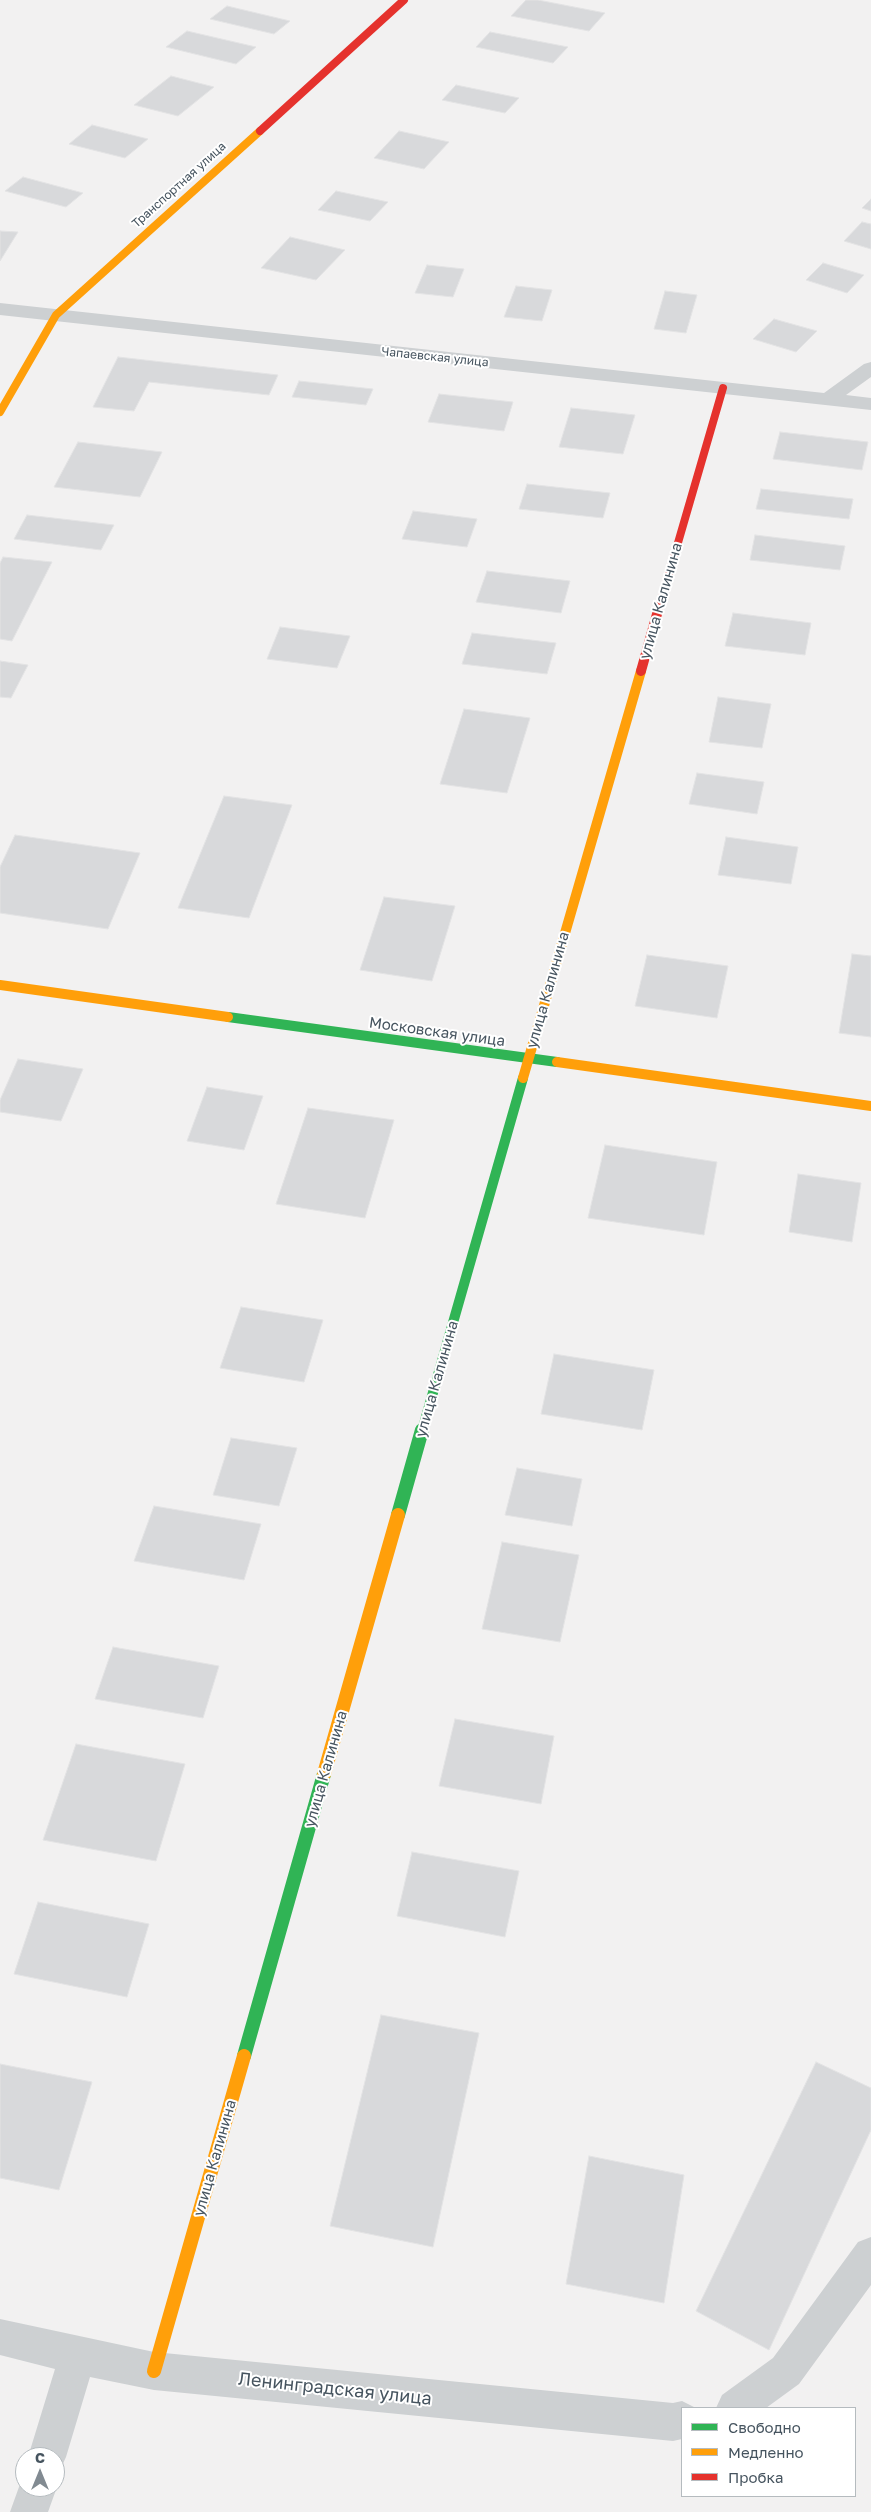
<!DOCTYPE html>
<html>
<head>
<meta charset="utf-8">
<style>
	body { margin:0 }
	#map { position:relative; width:871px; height:2512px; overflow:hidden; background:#f2f1f1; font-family:"Golos Text",sans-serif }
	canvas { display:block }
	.legend { position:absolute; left:681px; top:2407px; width:175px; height:90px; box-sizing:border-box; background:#fff; border:1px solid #b5bbbf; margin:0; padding:6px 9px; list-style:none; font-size:15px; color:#46545f }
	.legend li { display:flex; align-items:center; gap:10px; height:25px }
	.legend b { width:25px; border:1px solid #b5bbbf }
	.north { position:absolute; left:15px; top:2447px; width:50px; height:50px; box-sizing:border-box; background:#fff; border:1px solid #b5bbbf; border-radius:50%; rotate:0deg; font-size:14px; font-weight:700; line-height:20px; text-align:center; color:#46545f }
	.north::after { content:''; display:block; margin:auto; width:18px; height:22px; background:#828b92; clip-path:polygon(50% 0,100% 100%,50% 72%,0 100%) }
</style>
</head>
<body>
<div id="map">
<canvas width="871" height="2512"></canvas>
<ul class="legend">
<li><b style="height:6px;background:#30b455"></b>Свободно</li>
<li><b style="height:6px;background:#ff9f0a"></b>Медленно</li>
<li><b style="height:6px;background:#e5322d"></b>Пробка</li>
</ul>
<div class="north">С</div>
</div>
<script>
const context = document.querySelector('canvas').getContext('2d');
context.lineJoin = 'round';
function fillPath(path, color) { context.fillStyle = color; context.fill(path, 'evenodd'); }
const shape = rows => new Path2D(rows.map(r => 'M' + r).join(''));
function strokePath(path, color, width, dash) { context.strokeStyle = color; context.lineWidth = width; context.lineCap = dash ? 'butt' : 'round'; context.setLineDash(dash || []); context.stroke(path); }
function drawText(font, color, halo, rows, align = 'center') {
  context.font = font + ' "Golos Text",sans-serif'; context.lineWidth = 4; context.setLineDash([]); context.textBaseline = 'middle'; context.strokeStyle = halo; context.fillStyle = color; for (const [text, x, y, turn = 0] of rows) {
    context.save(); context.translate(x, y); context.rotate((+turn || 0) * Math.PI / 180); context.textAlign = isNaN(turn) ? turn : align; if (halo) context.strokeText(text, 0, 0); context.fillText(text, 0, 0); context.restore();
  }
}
const building = shape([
	[526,0,538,0,605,13,589,31,511,16,526,0],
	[227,6,290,21,274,34,210,19,227,6],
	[187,31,256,47,236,64,166,47,187,31],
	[490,32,568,47,553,63,476,47,490,32],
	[171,76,214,87,178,116,134,105,171,76],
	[456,85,519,98,505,113,442,100,456,85],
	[92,125,148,139,125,158,69,144,92,125],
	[399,131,449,142,424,169,374,158,399,131],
	[23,177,83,193,66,207,5,191,23,177],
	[336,191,388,202,370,221,318,210,336,191],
	[871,199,871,211,862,208,871,199],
	[862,222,871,224,871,249,844,241,862,222],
	[0,231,18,232,0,261,0,231],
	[290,237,345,250,316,280,261,268,290,237],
	[823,263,864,275,847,293,806,280,823,263],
	[427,265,464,269,453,297,415,293,427,265],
	[516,286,552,290,542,321,504,317,516,286],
	[665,291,697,295,686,333,654,329,665,291],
	[774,319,817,331,796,352,753,339,774,319],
	[118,357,278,375,269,395,149,382,134,411,93,407,118,357],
	[299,381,373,389,366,405,292,397,299,381],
	[439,394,513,402,504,431,428,422,439,394],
	[571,408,635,415,623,454,559,447,571,408],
	[780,432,868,442,862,470,773,459,780,432],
	[78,442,162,452,140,497,54,487,78,442],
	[527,484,610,493,603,518,519,509,527,484],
	[761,489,853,499,849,519,756,509,761,489],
	[413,511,477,519,467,547,402,539,413,511],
	[27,515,114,525,101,550,14,539,27,515],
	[755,535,845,546,840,570,750,560,755,535],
	[3,557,52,562,12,641,0,639,0,563,3,557],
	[487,571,570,581,561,613,476,602,487,571],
	[733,613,811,623,805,655,725,646,733,613],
	[280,627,350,636,337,668,267,659,280,627],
	[472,633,556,643,547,674,462,664,472,633],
	[0,661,28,665,11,698,0,697,0,661],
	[718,697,771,704,762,748,709,742,718,697],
	[464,709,530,718,507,793,440,784,464,709],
	[697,773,764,782,757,814,689,804,697,773],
	[224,796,292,805,249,918,178,908,224,796],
	[15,835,140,853,108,929,0,913,0,867,15,835],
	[726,837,798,847,791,884,718,875,726,837],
	[384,897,455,906,432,981,360,970,384,897],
	[852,954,871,956,871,1037,839,1033,852,954],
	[647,955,728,966,717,1018,635,1006,647,955],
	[18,1059,83,1069,61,1121,0,1112,0,1100,18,1059],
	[207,1087,263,1096,244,1150,187,1141,207,1087],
	[308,1108,394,1120,365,1218,276,1204,308,1108],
	[605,1145,717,1162,704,1235,588,1218,605,1145],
	[798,1174,861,1183,852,1242,789,1232,798,1174],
	[241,1307,323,1320,304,1382,220,1368,241,1307],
	[554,1354,654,1370,642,1430,541,1414,554,1354],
	[231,1438,297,1448,279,1506,213,1495,231,1438],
	[517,1468,582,1479,572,1526,505,1515,517,1468],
	[154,1506,261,1524,244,1580,134,1561,154,1506],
	[502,1542,579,1555,560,1642,482,1629,502,1542],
	[113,1647,219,1666,203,1718,95,1699,113,1647],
	[455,1719,554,1736,541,1804,439,1786,455,1719],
	[76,1744,185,1764,156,1861,43,1840,76,1744],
	[412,1852,519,1871,505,1937,397,1916,412,1852],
	[38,1902,149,1924,127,1997,14,1974,38,1902],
	[381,2015,479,2033,433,2247,330,2226,381,2015],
	[816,2062,871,2088,871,2130,769,2350,696,2311,816,2062],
	[0,2064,92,2082,59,2190,0,2178,0,2064],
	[589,2156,684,2175,664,2303,566,2284,589,2156]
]);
const street = shape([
	[0,303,824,393,864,364,871,362,871,377,846,395,871,398,871,410,0,315,0,303],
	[871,2237,871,2285,799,2384,766,2408,716,2408,722,2395,773,2358,858,2242,871,2237],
	[0,2319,154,2352,673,2403,682,2401,696,2408,682,2408,682,2439,673,2441,154,2390,90,2377,66,2457,60,2470,55,2473,55,2457,28,2457,55,2369,0,2355,0,2319],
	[24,2473,25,2487,55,2487,55,2482,57,2487,48,2512,10,2512,24,2473]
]);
const fastFar1 = shape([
	[228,1017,557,1062],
	[422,1431,523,1078]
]);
const fast = shape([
	[398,1515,422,1430],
	[244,2056,324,1774]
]);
const slowFar2 = shape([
	[0,412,56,315,260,131]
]);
const slowFar1 = shape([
	[0,985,228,1017],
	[557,1062,871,1106],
	[523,1078,641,671]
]);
const slow = shape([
	[324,1774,398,1515],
	[154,2371,244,2056]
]);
const jamFar1 = shape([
	[260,131,404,0],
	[657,615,723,388]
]);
const jam = shape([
	[641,671,657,614]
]);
const farStreetnames = [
	["Транспортная улица",179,185,-42],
	["Чапаевская улица",435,357,6]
];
const streetNames = [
	["улица Калинина",661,601,-74],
	["улица Калинина",548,990,-74],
	["Московская улица",437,1032,8],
	["улица Калинина",437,1379,-74],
	["улица Калинина",326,1769,-74],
	["улица Калинина",215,2158,-74]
];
const nearStreetnames = [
	["Ленинградская улица",335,2389,6]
];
fillPath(building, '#d8d9db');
strokePath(building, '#e3e3e4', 1);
fillPath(street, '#cdd0d2');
strokePath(fastFar1, '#30b455', 10);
strokePath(fast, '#30b455', 14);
strokePath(slowFar2, '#ff9f0a', 8);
strokePath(slowFar1, '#ff9f0a', 10);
strokePath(slow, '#ff9f0a', 14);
strokePath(jamFar1, '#e5322d', 8);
strokePath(jam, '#e5322d', 10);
drawText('12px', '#46545f', '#fff', farStreetnames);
drawText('15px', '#46545f', '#fff', streetNames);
drawText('18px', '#46545f', '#fff', nearStreetnames);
</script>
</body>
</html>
